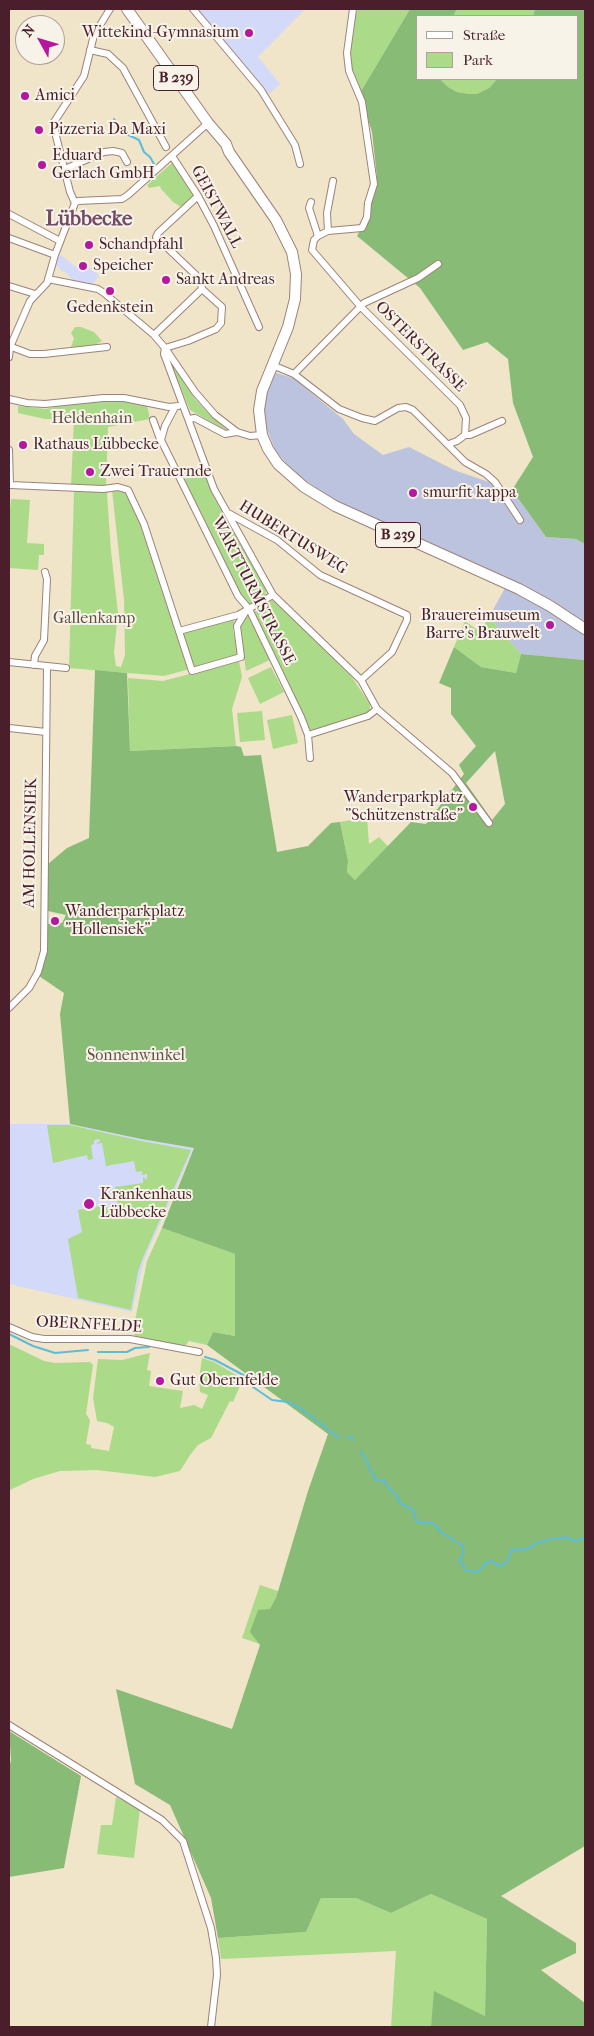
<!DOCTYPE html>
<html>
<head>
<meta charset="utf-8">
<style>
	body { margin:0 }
	#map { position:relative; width:594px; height:2036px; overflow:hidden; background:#f0e4c9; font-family:"IM FELL French Canon",serif }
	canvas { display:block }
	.frame { position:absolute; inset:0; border:10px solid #4a1f2b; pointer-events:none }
	.legend { position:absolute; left:416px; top:15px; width:162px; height:65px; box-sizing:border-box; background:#f7f3e8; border:1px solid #b29e9c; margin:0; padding:6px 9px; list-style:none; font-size:15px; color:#4a1f2b }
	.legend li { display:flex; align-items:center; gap:10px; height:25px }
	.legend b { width:25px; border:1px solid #b29e9c }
	.north { position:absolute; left:15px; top:15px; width:50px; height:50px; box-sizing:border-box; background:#f7f3e8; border:1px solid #b29e9c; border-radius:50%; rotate:309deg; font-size:14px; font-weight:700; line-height:20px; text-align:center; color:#4a1f2b }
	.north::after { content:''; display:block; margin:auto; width:18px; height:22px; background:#b5179e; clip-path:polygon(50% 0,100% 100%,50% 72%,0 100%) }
</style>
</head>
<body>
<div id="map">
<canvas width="594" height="2036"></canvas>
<div class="frame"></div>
<ul class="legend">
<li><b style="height:6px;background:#fff"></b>Straße</li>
<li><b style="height:14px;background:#abdb89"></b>Park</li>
</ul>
<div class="north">N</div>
</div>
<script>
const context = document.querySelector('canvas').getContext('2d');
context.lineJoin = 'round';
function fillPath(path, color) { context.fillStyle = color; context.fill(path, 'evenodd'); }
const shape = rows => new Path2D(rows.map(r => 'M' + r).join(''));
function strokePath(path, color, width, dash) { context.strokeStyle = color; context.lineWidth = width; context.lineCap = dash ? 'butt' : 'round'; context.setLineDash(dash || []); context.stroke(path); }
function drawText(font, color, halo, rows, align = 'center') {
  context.font = font + ' "IM FELL French Canon",serif'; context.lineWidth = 4; context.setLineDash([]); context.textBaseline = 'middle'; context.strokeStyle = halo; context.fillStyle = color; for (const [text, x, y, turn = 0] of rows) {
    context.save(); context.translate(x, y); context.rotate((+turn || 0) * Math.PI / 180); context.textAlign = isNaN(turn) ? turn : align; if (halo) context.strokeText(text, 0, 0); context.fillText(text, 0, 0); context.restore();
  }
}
const built = shape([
	[197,9,305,9,258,57,280,84,269,94],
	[61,255,77,268,78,265,86,270,88,266,99,275,93,284,73,280,64,271,62,272,59,267,56,266,54,263],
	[9,1124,70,1124,141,1139,194,1148,144,1260,132,1312,9,1284]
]);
const industrial = shape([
	[276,373,293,378,343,419,354,434,383,455,409,447,454,470,512,490,546,537,576,539,585,544,585,660,521,654,489,617,505,588,511,581,335,500,297,475,276,452,264,422,264,404,269,385]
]);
const green = shape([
	[358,9,410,9,360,93,351,72,349,57,354,20],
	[457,9,535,9,533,16,453,16],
	[440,79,497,79,489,88,477,94,469,94,457,92,448,87],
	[173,162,195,195,181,207,173,202,161,189,160,186,149,188,147,185],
	[75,327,81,327,94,332,102,341,95,345,71,347,74,338,71,333],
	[169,359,195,399,209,414,229,432,190,410],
	[102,401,126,401,147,405,150,419,108,427,106,486,71,486,74,419,45,419,18,413,18,406,46,409,67,404],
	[203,470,215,499,266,589,265,596,251,605,245,603,183,480],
	[74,490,125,491,139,518,190,669,164,676,69,668],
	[108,491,112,491,113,499,124,600,125,655,121,667,116,666,114,653,118,613,111,551,107,494],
	[11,499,30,500,27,543,44,544,44,555,39,555,38,570,9,568,9,520],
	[273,600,351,676,370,704,370,710,367,714,312,731,309,731,254,612],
	[250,615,272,659,246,671,240,629,246,617],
	[489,617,521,654,516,673,481,667,454,647,465,621,480,632],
	[235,618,233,630,238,655,194,668,182,632],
	[239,661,242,677,232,709,236,746,130,751,128,678,163,681],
	[271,667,284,692,260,704,248,678],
	[262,711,265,740,240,742,237,713],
	[292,715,298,743,273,749,267,720],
	[367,817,369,844,379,837,389,847,355,880,347,872,348,861,340,822],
	[47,1125,70,1125,141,1141,191,1150,142,1260,138,1272,131,1310,78,1298,68,1239,82,1232,78,1210,107,1205,108,1212,112,1211,112,1216,118,1215,118,1212,114,1211,119,1210,115,1187,143,1183,143,1177,147,1180,147,1174,142,1175,142,1171,136,1172,134,1161,106,1166,102,1143,96,1144,100,1141,99,1139,94,1140,94,1144,91,1145,93,1159,88,1160,87,1155,53,1163],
	[162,1228,235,1254,235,1336,213,1332,207,1345,189,1341,184,1347,136,1338,134,1334,133,1330,147,1261],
	[9,1344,44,1361,55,1363,90,1362,93,1365,86,1414,90,1420,86,1444,91,1445,91,1448,109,1451,114,1427,107,1423,97,1421,93,1398,98,1359,122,1360,150,1353,147,1370,151,1371,149,1386,183,1391,180,1408,194,1405,202,1409,208,1395,200,1392,199,1379,202,1358,214,1362,243,1379,233,1402,230,1401,211,1438,198,1445,190,1455,180,1471,155,1477,97,1470,60,1471,33,1479,10,1490],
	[260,1585,287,1594,269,1647,242,1638],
	[116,1797,140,1809,134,1858,97,1854,101,1825,112,1825],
	[431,1894,487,1919,485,2016,435,1992,431,2027,391,2027,396,1951,221,1959,218,1938,306,1932,321,1898,356,1898,391,1913]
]);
const forest = shape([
	[410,9,457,9,453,16,418,16,418,79,440,79,448,87,457,92,469,94,477,94,489,88,497,79,578,79,578,16,533,16,535,9,585,9,585,544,576,539,546,537,512,490,533,457,513,403,508,359,487,342,463,350,420,288,357,236,368,215,374,195,377,177,372,132,360,93],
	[454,647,481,667,516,673,521,654,585,660,585,1846,501,1896,576,1943,576,1953,541,1970,585,2003,585,2027,431,2027,434,1991,485,2016,487,1919,431,1894,391,1913,356,1898,321,1898,306,1932,218,1938,211,1898,170,1805,135,1784,116,1689,232,1729,260,1645,250,1632,258,1610,270,1609,276,1598,308,1491,328,1434,207,1345,213,1332,235,1336,235,1254,162,1228,194,1148,141,1139,70,1124,60,1014,64,993,39,976,46,956,47,924,62,923,66,915,48,911,48,864,67,848,89,838,95,670,127,673,130,751,236,746,241,747,244,756,261,755,277,852,308,846,331,823,340,822,348,861,347,872,355,880,411,822,426,824,464,774,459,765,476,746,451,714,451,688,439,683],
	[495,751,505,804,492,820,466,783],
	[9,1731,81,1776,64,1868,9,1877,9,1768,11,1760]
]);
const stream = shape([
	[114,119,122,132,139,140,144,152,150,157,154,164],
	[9,1334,33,1346,55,1353,88,1350],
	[98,1352,127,1352,135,1348,149,1347],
	[205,1357,215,1360,247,1377],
	[253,1387,272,1400,288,1402,300,1408,339,1438],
	[348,1437,351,1437,353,1440],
	[361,1451,376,1480,385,1481,388,1488,396,1494,400,1503,413,1510,416,1520,419,1523,433,1523,441,1532,463,1546,463,1555,459,1561,464,1566,465,1570,476,1572,480,1570,486,1563,490,1561,501,1566,508,1560,511,1550,526,1549,537,1543,555,1538,560,1539,564,1537,576,1541,585,1537]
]);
const street = shape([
	[193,9,261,90,295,145,300,164],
	[353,9,347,53,349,71,362,102,374,184,368,203,367,217,362,228,328,231,318,236,314,240,312,250,361,307,460,405,466,418,465,435,457,441,449,444],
	[90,50,108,54,123,68,166,147],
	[172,156,198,196,214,226,259,327],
	[65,169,104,152,113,151,122,153,127,162],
	[198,196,158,233,156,237,199,278,201,282,202,289],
	[311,202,309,208,318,236],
	[75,203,70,192,55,132,54,122,84,76,94,35,110,9],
	[9,214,60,241],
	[328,231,327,213,333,181],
	[9,238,55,255],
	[48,279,98,289,104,293,154,335,165,348,195,392,215,415,237,432,250,436,262,435],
	[9,286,35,294],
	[154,335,202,289],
	[9,346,30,354,44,354,107,347],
	[165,348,164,354,214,489,273,595,361,680,377,709,452,773,489,823],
	[165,348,188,341,216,329,221,323,222,307,202,289],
	[9,357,10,347,30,301,47,283,55,255,75,203,78,201,122,199,128,195,208,123],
	[272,365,294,374,339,409,362,418,375,421,398,408,406,407,413,410,465,462,486,474,495,482,520,520],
	[294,374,364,303,418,278,438,264],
	[9,399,27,403,45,404,103,398,124,398,169,407,178,406],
	[175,407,165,426,161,440,238,596,249,609,301,717,308,735,310,758],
	[188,419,195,418,225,434,237,432],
	[153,420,160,439],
	[465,435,470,435,502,421],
	[9,450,10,485,103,489,118,487,128,490,144,524,192,671,241,657,237,626,246,611],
	[228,513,277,540,320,575,407,615,407,620,392,652,361,680],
	[179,631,238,615,273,595],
	[9,662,66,668],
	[34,665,35,656,44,640,47,579,45,572],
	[9,728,46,732],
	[308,735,368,716,377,709],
	[9,1008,29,988,38,972,44,951,47,667],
	[9,1327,32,1337,44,1339,130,1339,199,1352],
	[9,1725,162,1820,183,1841,211,1928,216,1958,217,1975,211,2027]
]);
const primary = shape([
	[127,9,208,123,226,144,229,152,276,220,292,252,296,274,295,299,288,327,262,391,259,410,262,435,268,449,278,464,304,487,335,506,519,589,550,606,585,629]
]);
const markers = [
	[249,33,5,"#b5179e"],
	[25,96,5,"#b5179e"],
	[39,130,5,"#b5179e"],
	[42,165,5,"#b5179e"],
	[89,245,5,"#b5179e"],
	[83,266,5,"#b5179e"],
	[166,280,5,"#b5179e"],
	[110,291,5,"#b5179e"],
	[23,445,5,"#b5179e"],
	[90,472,5,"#b5179e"],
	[413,493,5,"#b5179e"],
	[550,625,5,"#b5179e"],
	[473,807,5,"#b5179e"],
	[55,921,5,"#b5179e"],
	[89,1204,6,"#b5179e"],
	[160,1381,5,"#b5179e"]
];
const shields = [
	[176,78,45],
	[398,535,45]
];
const shieldNames = [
	["B 239",176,78],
	["B 239",398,535]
];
const poiNames = [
	["Wittekind-Gymnasium",239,33,"right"],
	["Amici",35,96],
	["Pizzeria Da Maxi",49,130],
	["Eduard",52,156],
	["Gerlach GmbH",52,174],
	["Schandpfahl",99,245],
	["Speicher",93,266],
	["Sankt Andreas",176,280],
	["Gedenkstein",110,308,"center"],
	["Rathaus Lübbecke",33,445],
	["Zwei Trauernde",100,472],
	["smurfit kappa",423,493],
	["Brauereimuseum",540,616,"right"],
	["Barre's Brauwelt",540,634,"right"],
	["Wanderparkplatz",463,798,"right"],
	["\"Schützenstraße\"",463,816,"right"],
	["Wanderparkplatz",65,912],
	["\"Hollensiek\"",65,930],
	["Krankenhaus",100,1195],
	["Lübbecke",100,1213],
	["Gut Obernfelde",170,1381]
];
const streetNames = [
	["GEISTWALL",216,207,62],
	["OSTERSTRASSE",420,347,45],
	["HUBERTUSWEG",293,538,32],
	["WARTTURMSTRASSE",253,591,63],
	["AM HOLLENSIEK",31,843,-89],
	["OBERNFELDE",89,1325,3]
];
const parkNames = [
	["Heldenhain",92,419],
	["Gallenkamp",94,619],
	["Sonnenwinkel",136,1056]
];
const districtNames = [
	["Lübbecke",89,220]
];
fillPath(built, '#d2d9f9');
fillPath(industrial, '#bcc3de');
fillPath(green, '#abdb89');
fillPath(forest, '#88bb75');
strokePath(stream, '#5cbcda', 2);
strokePath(street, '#9d827a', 8);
strokePath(primary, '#9d827a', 12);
strokePath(street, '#fff', 6);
strokePath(primary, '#fff', 10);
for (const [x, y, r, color] of markers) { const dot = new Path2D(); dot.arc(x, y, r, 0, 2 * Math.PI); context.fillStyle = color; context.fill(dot); strokePath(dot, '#f7f3e8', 2); }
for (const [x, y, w] of shields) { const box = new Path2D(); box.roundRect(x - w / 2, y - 12.5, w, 25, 4); context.fillStyle = '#f7f3e8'; context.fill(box); strokePath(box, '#4a1f2b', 1); }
drawText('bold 15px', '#4a1f2b', null, shieldNames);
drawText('16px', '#4a1f2b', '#f7f3e8', poiNames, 'left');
drawText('16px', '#4a1f2b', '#f7f3e8', streetNames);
drawText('16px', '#624e42', '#f7f3e8', parkNames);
drawText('bold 21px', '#744966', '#f7f3e8', districtNames);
</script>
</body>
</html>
